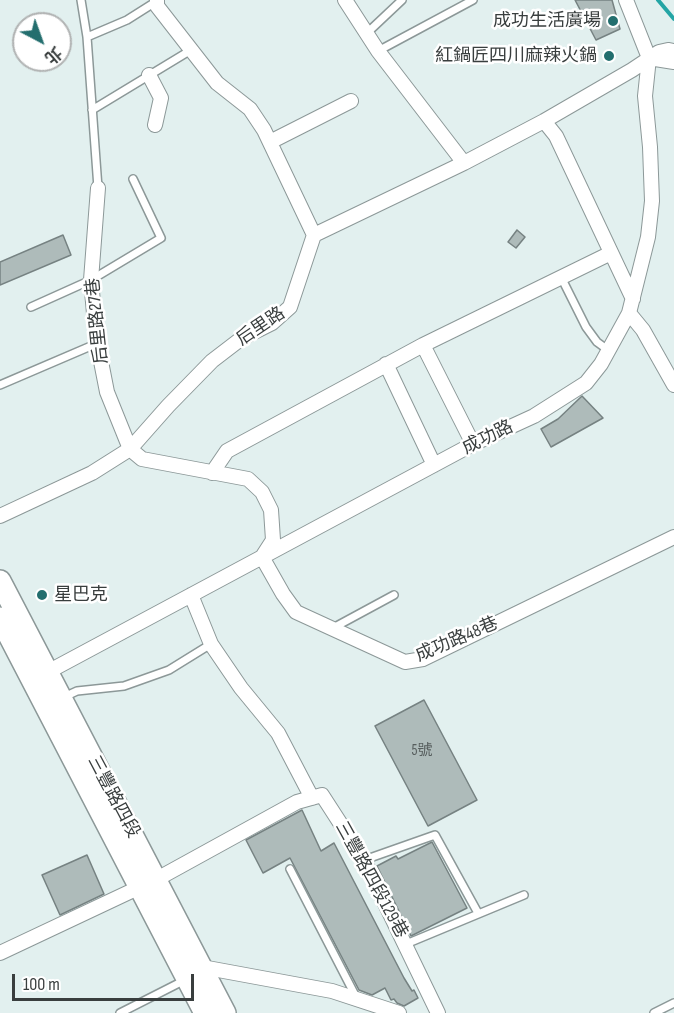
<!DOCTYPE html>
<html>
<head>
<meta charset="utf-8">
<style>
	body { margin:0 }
	#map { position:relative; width:674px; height:1013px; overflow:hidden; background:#e2f0ef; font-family:"Sofia Sans Condensed","Noto Sans TC",sans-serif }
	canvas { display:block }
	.north { position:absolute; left:12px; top:12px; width:60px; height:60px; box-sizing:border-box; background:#fff; border:2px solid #b0b2b2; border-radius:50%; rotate:139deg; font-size:16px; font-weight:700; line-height:24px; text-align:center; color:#393e3e }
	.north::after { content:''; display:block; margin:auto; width:21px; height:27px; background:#236e6e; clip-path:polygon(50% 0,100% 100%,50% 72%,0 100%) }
	.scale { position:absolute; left:12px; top:974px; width:182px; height:27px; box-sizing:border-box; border:3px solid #393e3e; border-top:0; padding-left:8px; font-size:18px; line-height:21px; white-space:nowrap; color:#393e3e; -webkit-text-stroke:4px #fff; paint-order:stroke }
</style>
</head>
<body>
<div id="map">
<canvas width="674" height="1013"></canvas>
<div class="north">北</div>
<div class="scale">100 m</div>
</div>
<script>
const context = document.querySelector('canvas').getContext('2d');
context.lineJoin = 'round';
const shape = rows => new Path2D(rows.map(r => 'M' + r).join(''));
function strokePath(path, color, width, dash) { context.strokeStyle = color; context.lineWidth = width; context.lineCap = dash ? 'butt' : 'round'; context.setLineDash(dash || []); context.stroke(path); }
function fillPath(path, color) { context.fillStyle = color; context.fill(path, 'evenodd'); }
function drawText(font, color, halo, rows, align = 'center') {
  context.font = font + ' "Sofia Sans Condensed","Noto Sans TC",sans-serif'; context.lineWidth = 5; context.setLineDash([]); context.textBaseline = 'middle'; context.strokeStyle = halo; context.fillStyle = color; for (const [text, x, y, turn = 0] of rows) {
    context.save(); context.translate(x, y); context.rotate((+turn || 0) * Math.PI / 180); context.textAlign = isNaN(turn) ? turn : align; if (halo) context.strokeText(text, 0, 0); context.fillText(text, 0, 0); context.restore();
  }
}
const stream = shape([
	[658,0,674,19]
]);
const building = shape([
	[575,0,612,0,620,29,596,40,575,0],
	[517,230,525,237,516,248,508,242,517,230],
	[63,235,71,255,0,285,0,262,63,235],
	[582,396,603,418,551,447,541,429,558,419,582,396],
	[424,700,477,800,428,826,375,726,424,700],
	[302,810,321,851,334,843,404,978,412,991,414,990,418,998,404,1006,397,1003,394,999,391,1000,385,988,372,995,359,990,290,858,263,873,246,840,302,810],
	[432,842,467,908,411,936,377,866,396,856,398,859,432,842],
	[87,855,104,894,60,915,42,875,87,855]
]);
const service = shape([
	[81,0,87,37,98,188],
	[367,33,402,0],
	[87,37,127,20,157,1],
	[378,51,473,0],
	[92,110,191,50],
	[561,277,586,327,597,342,608,350],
	[31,307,91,280,161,238,133,179],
	[0,385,98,343],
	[333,628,394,595],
	[64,697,77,691,124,686,169,670,211,644],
	[364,860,435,835,478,913],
	[290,869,356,997],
	[406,944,524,895],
	[120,1013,185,980],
	[654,1013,674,1003]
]);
const minor = shape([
	[345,0,378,51,464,163],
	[649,58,674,62],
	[149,75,161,98,155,125],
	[544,121,556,136,633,299],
	[270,142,351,101],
	[98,188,91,280,96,336,107,392,130,449,142,459,248,479,262,492,271,510,273,540,262,557,283,594,296,612,405,662,423,659,674,537],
	[314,235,464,163,544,121,632,70,659,52,668,50,674,51],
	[629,313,643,330,674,385],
	[423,345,473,444],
	[386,364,434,465],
	[212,473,227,451,423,345,611,253],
	[0,516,92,473,130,449,168,406,212,361,242,338,272,323,290,307,314,235,264,130,250,109,217,83,157,6,157,0],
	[191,595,211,644,241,688,278,733,312,798],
	[42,675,473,444,534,416,586,383,601,364,629,313,648,237,652,201,650,147,645,96,649,58,626,0],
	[0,953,157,879,297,802,322,795,364,860,438,1013],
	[199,970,202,967,332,991,399,1013]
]);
const primary = shape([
	[0,581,225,1013],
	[0,618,205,1013]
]);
const markers = [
	[613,21,6,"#236e6e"],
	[609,56,6,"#236e6e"],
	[42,595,6,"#236e6e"]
];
const numberNames = [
	["5號",422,751]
];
const poiNames = [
	["成功生活廣場",601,21],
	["紅鍋匠四川麻辣火鍋",597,56],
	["星巴克",54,595,"left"]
];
const streetNames = [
	["后里路27巷",98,321,-96],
	["后里路",261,327,-34],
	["成功路",488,438,-26],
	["成功路48巷",457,640,-23],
	["三豐路四段",113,797,62],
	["三豐路四段129巷",371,880,61]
];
strokePath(stream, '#24a5a5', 4);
fillPath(building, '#aebbba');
strokePath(building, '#768282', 1.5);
strokePath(service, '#8c9898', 10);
strokePath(minor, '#8c9898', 16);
strokePath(primary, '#8c9898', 24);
strokePath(service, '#fff', 7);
strokePath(minor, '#fff', 14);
strokePath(primary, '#fff', 21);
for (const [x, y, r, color] of markers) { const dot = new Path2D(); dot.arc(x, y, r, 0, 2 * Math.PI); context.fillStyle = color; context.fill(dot); strokePath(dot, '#fff', 2); }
drawText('15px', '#565d5d', null, numberNames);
drawText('18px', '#393e3e', '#fff', poiNames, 'right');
drawText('18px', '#393e3e', '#fff', streetNames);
</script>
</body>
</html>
